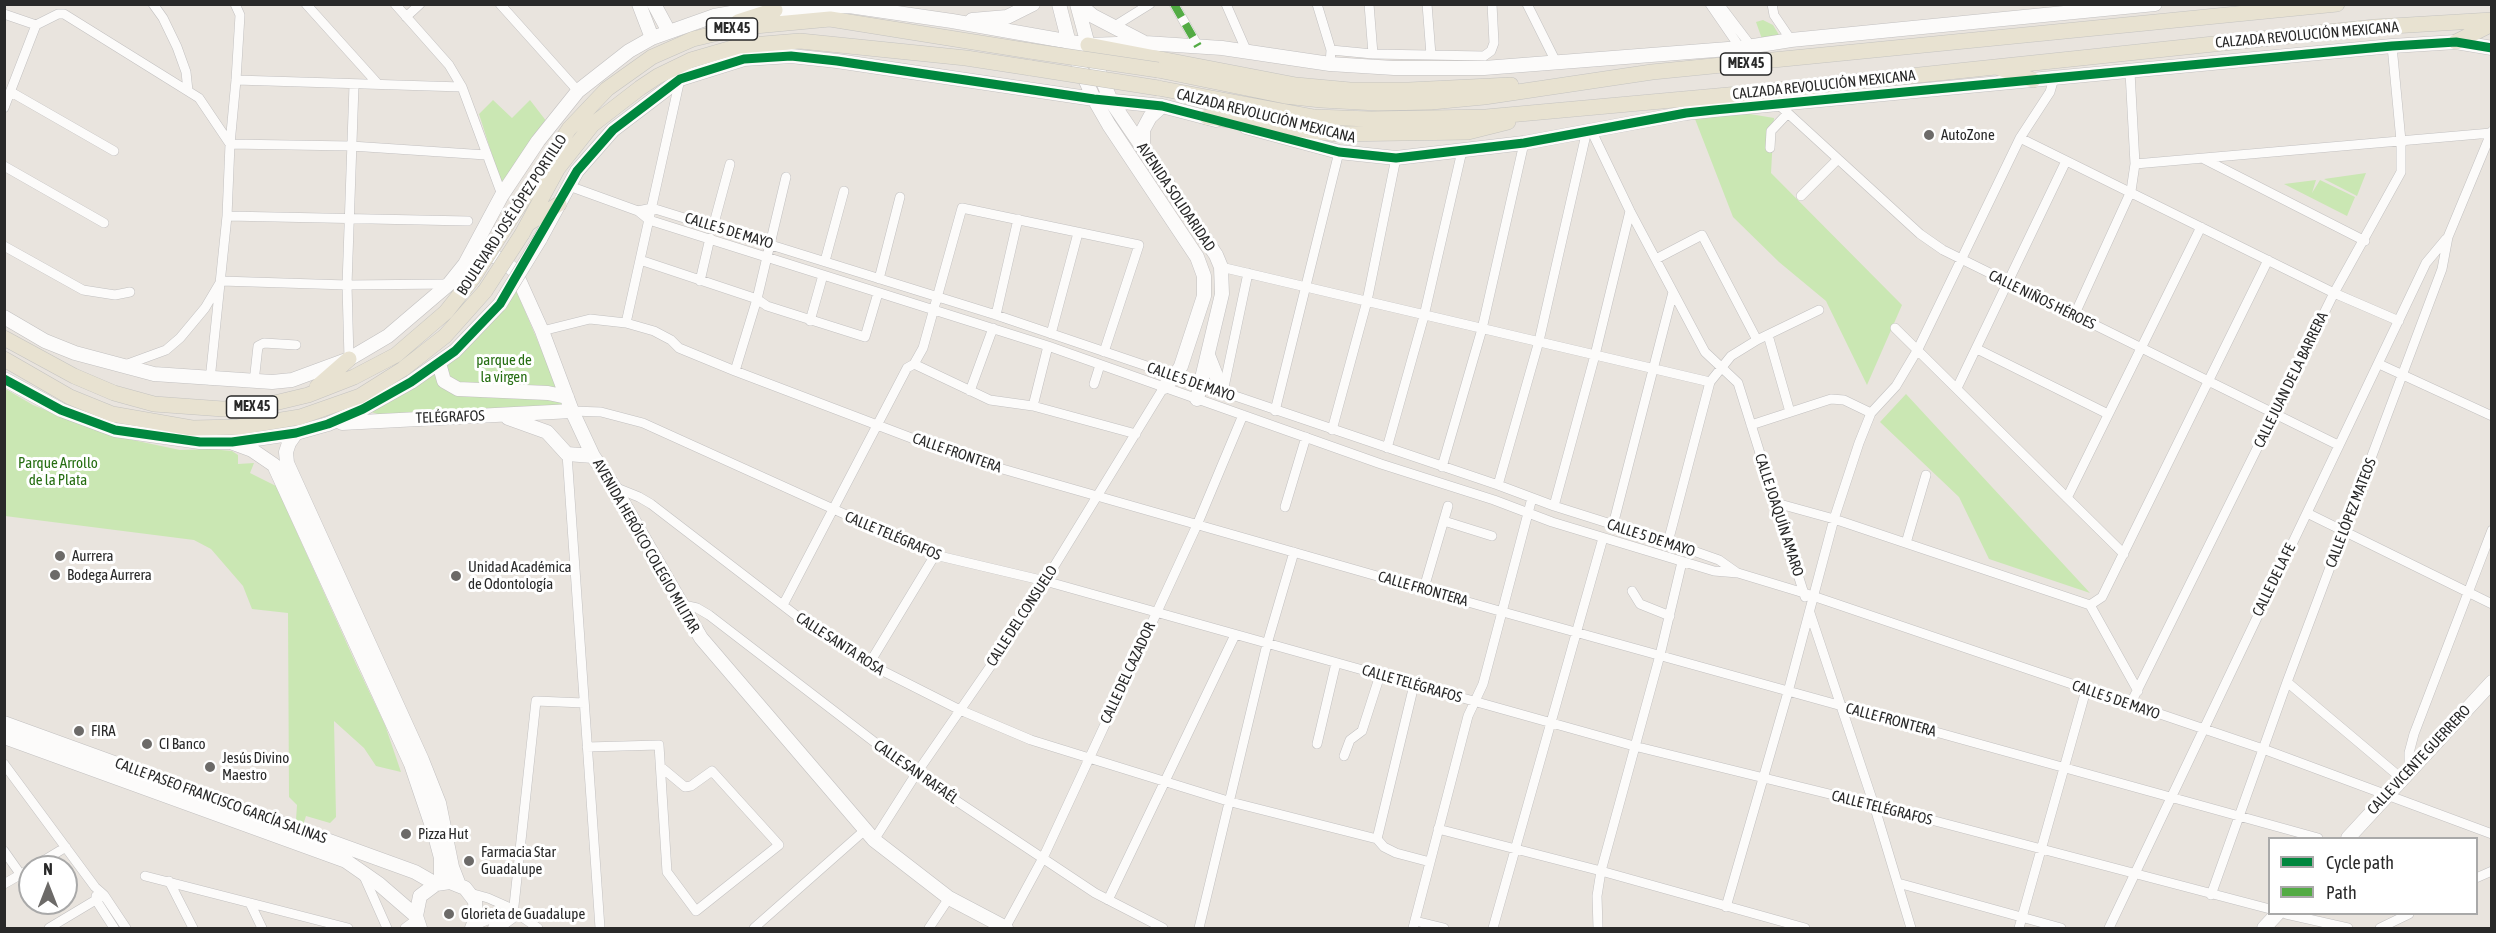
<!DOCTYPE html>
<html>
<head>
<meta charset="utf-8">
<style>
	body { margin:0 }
	#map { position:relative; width:2496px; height:933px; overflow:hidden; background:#e9e4de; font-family:"Asap Condensed",sans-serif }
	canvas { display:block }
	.frame { position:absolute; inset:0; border:6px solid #292929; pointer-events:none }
	.legend { position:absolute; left:2268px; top:837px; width:210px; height:78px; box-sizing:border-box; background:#fff; border:2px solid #a9a9a9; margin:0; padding:8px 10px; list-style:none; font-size:18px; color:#292929 }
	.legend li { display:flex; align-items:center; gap:12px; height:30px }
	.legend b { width:30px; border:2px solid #a9a9a9 }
	.north { position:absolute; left:18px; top:855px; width:60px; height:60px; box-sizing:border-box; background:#fff; border:2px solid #a9a9a9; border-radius:50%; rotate:0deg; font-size:16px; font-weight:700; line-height:24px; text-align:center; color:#292929 }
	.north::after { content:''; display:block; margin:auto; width:21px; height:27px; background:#6c6a68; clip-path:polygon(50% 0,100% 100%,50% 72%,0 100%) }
</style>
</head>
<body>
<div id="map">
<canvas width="2496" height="933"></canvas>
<div class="frame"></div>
<ul class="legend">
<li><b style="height:8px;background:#00873e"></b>Cycle path</li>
<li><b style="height:8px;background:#53ab44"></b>Path</li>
</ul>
<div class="north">N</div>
</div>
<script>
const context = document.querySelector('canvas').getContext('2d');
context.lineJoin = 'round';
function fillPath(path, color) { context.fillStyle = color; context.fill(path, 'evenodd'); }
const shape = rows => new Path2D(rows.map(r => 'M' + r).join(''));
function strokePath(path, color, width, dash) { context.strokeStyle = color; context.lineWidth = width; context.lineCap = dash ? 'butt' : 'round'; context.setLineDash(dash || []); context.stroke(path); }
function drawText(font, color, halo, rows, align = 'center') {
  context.font = font + ' "Asap Condensed",sans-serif'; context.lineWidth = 6; context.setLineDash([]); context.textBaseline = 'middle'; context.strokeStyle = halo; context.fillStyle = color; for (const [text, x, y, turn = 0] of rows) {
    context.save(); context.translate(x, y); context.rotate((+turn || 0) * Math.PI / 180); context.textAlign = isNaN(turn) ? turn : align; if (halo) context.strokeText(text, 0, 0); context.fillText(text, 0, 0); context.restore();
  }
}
const green = shape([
	[1763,20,1773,25,1779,35,1762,39,1756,22],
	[493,100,512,118,530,100,547,122,501,183,479,114],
	[1744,113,1774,118,1771,173,1902,305,1867,385,1826,301,1779,262,1733,217,1695,119],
	[2366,173,2357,196,2324,179],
	[2316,180,2312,193,2320,180,2355,197,2347,216,2284,184],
	[516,290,567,410,381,415,368,411,452,360,490,325],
	[4,388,33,405,109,435,180,450,210,449,232,451,238,455,238,464,254,463,250,473,276,486,356,664,385,725,401,772,376,766,364,748,334,721,336,817,330,823,306,816,303,825,296,820,297,805,289,797,288,613,252,609,243,586,211,549,194,540,5,516],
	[1906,394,2090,593,1989,559,1959,497,1880,422]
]);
const street = shape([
	[153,4,163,18,177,47,186,72,188,91],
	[306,4,378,84],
	[395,4,449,65,462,87,502,195],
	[500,4,578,91],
	[1174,4,1198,46],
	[1226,4,1247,52],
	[1317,4,1331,50],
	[1369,4,1373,54],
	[1427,4,1431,55],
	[1527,4,1556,62],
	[1710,4,1743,52],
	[1719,4,1754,50],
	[1772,4,1774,15,1791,40],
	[4,14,36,25],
	[406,17,420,4],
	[1113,27,1150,4],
	[1330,64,1331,50,1373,54,1484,56,1491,51,1494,43,1492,4],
	[236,80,462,87],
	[11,92,114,151],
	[1779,105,1920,234,1943,250,2338,445],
	[4,108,36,25,58,14,64,14,199,98,230,144,351,146,486,155],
	[1591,130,1630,211,1705,352,1738,383,1805,597],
	[2020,138,2334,293,2399,321],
	[1770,148,1771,131,1788,113],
	[2204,159,2365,241],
	[2135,164,2491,133],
	[4,166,104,223],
	[569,186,638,211,649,220,1048,346,1381,464,1494,500,1552,522,1714,571,1738,573,1804,593,2263,749,2492,834],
	[1801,196,1838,159],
	[638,211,652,208,996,315,1498,485,1554,506,1668,542,1719,560,1736,572],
	[227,216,468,221],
	[713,227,730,164],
	[4,246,83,290,115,295,130,292],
	[1656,259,1702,235,1757,340],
	[640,260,757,299,767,306,865,337,878,293],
	[825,261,844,191],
	[1221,267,1710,382],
	[879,279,900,197],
	[700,281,710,238],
	[996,315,1018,219],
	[2074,316,2131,191,2135,164,2130,72],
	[810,321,823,275],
	[626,323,680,79],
	[1895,328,2124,554],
	[542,331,590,319,626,323,654,331,671,340,679,348,735,371,964,458,1503,612,2318,838],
	[1051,334,1078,233],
	[1768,335,1790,412],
	[1977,349,2108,414],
	[349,359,347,285,354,85],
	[914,364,990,400,1033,406,1136,434],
	[2379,364,2492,416],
	[125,365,166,350,180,338,205,308,221,281,347,285,449,284],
	[735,371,757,299,786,177],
	[210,380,227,216,230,144,236,80,240,15,235,4],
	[254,382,258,346,264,343,296,345],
	[1094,384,1100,365],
	[1957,388,2066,161],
	[970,391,993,328],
	[1223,392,1248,273],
	[1033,406,1048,346],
	[572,411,601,412,643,423,935,555,1045,581,1634,746,1874,805,2270,909],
	[1275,411,1339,152],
	[1751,425,1831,399,1844,400,1871,413],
	[1332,430,1367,301,1396,158],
	[1387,448,1424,316,1462,151],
	[567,454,600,928],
	[1442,467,1482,329,1524,143],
	[1498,485,1539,341,1587,130],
	[614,487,639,497,651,504,815,630,869,664,960,710,1031,740,1231,802,1377,839,1384,847,1396,853,1430,862],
	[2067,498,2201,227],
	[1776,503,1834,519,2090,605],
	[1554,506,1595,355,1630,211],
	[1285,507,1306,437],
	[2307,513,2492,604],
	[1444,521,1492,536],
	[1613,525,1673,292],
	[1668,542,1710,382,1731,356,1757,340,1819,310],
	[1906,543,1926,475],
	[1424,588,1448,506],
	[1632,591,1640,604,1670,616],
	[679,604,697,608,709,615,916,774,1095,893,1163,928],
	[783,605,907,368,914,364,923,348,962,208,1139,245,1104,352],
	[2090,605,2102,597,2268,260],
	[2090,605,2138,691],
	[1810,613,1874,805,1911,928],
	[869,664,935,555],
	[2287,682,2401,778],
	[2130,705,2334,293,2401,172,2401,141,2392,46],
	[1317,744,1336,663],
	[587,747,659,745,667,872,696,911,779,845,712,771,691,786,685,787,661,767],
	[1344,756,1350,740,1362,731,1380,675],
	[4,764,95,887,104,895,126,928],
	[2409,770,2409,753,2414,734,2492,530],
	[1438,829,1601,871,1805,928],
	[1377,839,1414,685],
	[874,840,916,774,1012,635,1164,387],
	[4,851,21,875],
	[33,867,66,847],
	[363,874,387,928],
	[145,876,348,928],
	[2476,878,2492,871],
	[169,881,193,928],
	[1898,883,2061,928],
	[4,884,30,869],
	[470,893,488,898,506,906,538,928],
	[2211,895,2287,682,2442,269,2448,237,2492,131],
	[96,896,96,900,114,928],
	[1108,900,1235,635],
	[250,903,262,928],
	[1726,907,1788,692,1834,519,1859,443,1871,413,1896,386,1918,349,2020,138,2050,92,2054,78],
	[2286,914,2348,928],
	[513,915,536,701,584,703],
	[1415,921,1444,928],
	[473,926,497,916,513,915],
	[49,928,104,895],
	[405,928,416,920],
	[754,928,865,830],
	[929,928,949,898],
	[1005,928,1043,858,1114,705,1197,525,1243,415],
	[1199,928,1267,644,1294,552],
	[1413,928,1468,716,1483,684,1532,498],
	[1493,928,1603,538],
	[1598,928,1597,896,1601,871,1660,655,1682,562],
	[2019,928,2086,690],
	[2109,928,2426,263,2446,239],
	[2380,928,2409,914]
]);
const secondary = shape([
	[639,4,652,38],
	[654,4,668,30],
	[1059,4,1069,43,1094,99,1109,125,1197,257,1204,276,1204,296,1181,366,1175,376,1164,387],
	[1077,4,1088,45,1111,101,1216,255,1221,267,1222,294,1197,399],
	[1079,4,1093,16,1143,42],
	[972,20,1007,17,1033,4],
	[1246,127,1339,152,1396,158,1524,143,1686,113,1714,110,2392,46,2456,42,2492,48],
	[1143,148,1143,130,1150,117,1162,106],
	[540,239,577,171,613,130,680,79,744,59,791,56,837,61,1094,99,1162,106,1216,120],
	[480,248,503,261,515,271,542,331,572,411,593,456,614,487,701,638,874,840,949,898,1006,928],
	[4,317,45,341,75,353,154,374,272,382,292,380,349,359,388,336,449,284,465,264,502,195,538,141,578,91,629,51,652,38,714,16,737,12,849,6,952,21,1088,45,1145,43,1222,48,1330,64,1394,68,1484,68,1741,48,1791,40,2155,4],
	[1208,355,1223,393],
	[439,363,444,381,458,389,548,393,567,397],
	[4,379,61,410,115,430,200,442,232,442,263,438,296,433,328,424,363,409,411,382,455,351,500,304],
	[508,418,547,432,567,454,593,456],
	[342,423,572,411],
	[296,433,289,443,286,452,287,463,422,760,439,803,452,867,459,885],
	[233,443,252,450,274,465,411,764,434,832,441,858,441,882],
	[4,723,415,872,436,884],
	[4,737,346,861,379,884,416,916],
	[2348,838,2492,682],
	[420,928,416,916,420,896,436,884,450,882,465,888,475,901,476,918,472,928],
	[495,928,513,915],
	[2264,928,2277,914]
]);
const primary = shape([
	[738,22,775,10],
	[2456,42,2492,24],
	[1088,45,1296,85,1350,90,1409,90,1511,85],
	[1999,68,2033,80],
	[1158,70,1285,96,1321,100,1378,103,1431,102,1484,97,1652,72,2337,4],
	[1158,88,1314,117,1371,119,1486,117,1739,94,2375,27,2492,20],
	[1207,117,1336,134,1468,132,1508,122],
	[511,218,569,129,607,89,652,57,693,39,744,27,830,19,1030,51],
	[529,223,559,204],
	[522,234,558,168,592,125,640,88,658,76,691,60,739,46,800,41,966,58,1031,68],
	[4,338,74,376,114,393,154,404,223,409,258,407,308,395,354,377,396,355,446,312,473,278],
	[4,359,70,397,112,414,192,428,238,427,300,417,360,396,403,369,445,336,485,291],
	[317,387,349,359]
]);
const secondaryBridge = shape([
	[500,304,540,239]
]);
const primaryBridge = shape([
	[1030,51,1158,70],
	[1031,68,1158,88],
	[473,278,511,218],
	[485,291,522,234]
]);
const quiet = shape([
	[1174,4,1198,46]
]);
const cycleway = shape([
	[4,379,61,410,115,430,200,442,232,442,296,433,328,424,363,409,411,382,455,351,500,304,577,171,613,130,680,79,744,59,791,56,837,61,1094,99,1162,106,1339,152,1396,158,1524,143,1686,113,1714,110,2392,46,2456,42,2492,48]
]);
const markers = [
	[1929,135,6,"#6c6a68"],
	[60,556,6,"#6c6a68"],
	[55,575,6,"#6c6a68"],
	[456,576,6,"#6c6a68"],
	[79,731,6,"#6c6a68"],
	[147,744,6,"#6c6a68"],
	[210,767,6,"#6c6a68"],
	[406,834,6,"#6c6a68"],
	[469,861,6,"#6c6a68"],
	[449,914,6,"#6c6a68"]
];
const shields = [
	[732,29,51],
	[1746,64,51],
	[252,407,51]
];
const shieldNames = [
	["MEX 45",732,29],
	["MEX 45",1746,64],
	["MEX 45",252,407]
];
const streetNames = [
	["CALZADA REVOLUCIÓN MEXICANA",2307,35,-5],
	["CALZADA REVOLUCIÓN MEXICANA",1824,85,-6],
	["CALZADA REVOLUCIÓN MEXICANA",1266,116,14],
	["AVENIDA SOLIDARIDAD",1176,197,56],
	["BOULEVARD JOSÉ LÓPEZ PORTILLO",512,215,-57],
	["CALLE 5 DE MAYO",729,231,17],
	["CALLE NIÑOS HÉROES",2042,300,26],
	["CALLE JUAN DE LA BARRERA",2291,380,-64],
	["CALLE 5 DE MAYO",1191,382,19],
	["TELÉGRAFOS",450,417,-2],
	["CALLE FRONTERA",957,453,19],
	["CALLE LÓPEZ MATEOS",2351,513,-69],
	["CALLE JOAQUÍN AMARO",1779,515,72],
	["CALLE TELÉGRAFOS",893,536,23],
	["CALLE 5 DE MAYO",1651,538,18],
	["AVENIDA HERÓICO COLEGIO MILITAR",646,546,60],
	["CALLE DE LA FE",2274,580,-64],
	["CALLE FRONTERA",1423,589,16],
	["CALLE DEL CONSUELO",1022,616,-57],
	["CALLE SANTA ROSA",840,644,33],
	["CALLE DEL CAZADOR",1128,673,-65],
	["CALLE TELÉGRAFOS",1412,684,16],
	["CALLE 5 DE MAYO",2116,700,19],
	["CALLE FRONTERA",1891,720,15],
	["CALLE VICENTE GUERRERO",2419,760,-47],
	["CALLE SAN RAFAÉL",916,772,35],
	["CALLE PASEO FRANCISCO GARCÍA SALINAS",221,801,20],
	["CALLE TELÉGRAFOS",1882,808,14]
];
const poiNames = [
	["AutoZone",1941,135],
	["Aurrera",72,556],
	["Unidad Académica",468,567],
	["de Odontología",468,584],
	["Bodega Aurrera",67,575],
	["FIRA",91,731],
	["CI Banco",159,744],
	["Jesús Divino",222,758],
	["Maestro",222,775],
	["Pizza Hut",418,834],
	["Farmacia Star",481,852],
	["Guadalupe",481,869],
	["Glorieta de Guadalupe",461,914]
];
const parkNames = [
	["parque de",504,360],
	["la virgen",504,377],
	["Parque Arrollo",58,463],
	["de la Plata",58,480]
];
fillPath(green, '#cae7b3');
strokePath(street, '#c2c0c0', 10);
strokePath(secondary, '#c2c0c0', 15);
strokePath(primary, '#c4c3c0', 16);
strokePath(street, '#fcfbfa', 9);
strokePath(secondary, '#fcfbfa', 14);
strokePath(primary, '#e8e2d1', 15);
strokePath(secondaryBridge, '#c2c0c0', 15, []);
strokePath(primaryBridge, '#c4c3c0', 16, []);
strokePath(secondaryBridge, '#fcfbfa', 14);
strokePath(primaryBridge, '#e8e2d1', 15);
strokePath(quiet, '#53ab44', 8, [15, 8]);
strokePath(cycleway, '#00873e', 9);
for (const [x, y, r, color] of markers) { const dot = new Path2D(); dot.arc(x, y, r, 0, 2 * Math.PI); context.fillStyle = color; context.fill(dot); strokePath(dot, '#fff', 2); }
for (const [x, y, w] of shields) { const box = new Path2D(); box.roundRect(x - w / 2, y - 11, w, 22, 4.5); context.fillStyle = '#fff'; context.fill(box); strokePath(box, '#292929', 1.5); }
drawText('bold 14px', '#292929', null, shieldNames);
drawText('15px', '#292929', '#fff', streetNames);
drawText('15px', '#292929', '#fff', poiNames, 'left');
drawText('15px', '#266e12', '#fff', parkNames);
</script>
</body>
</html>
